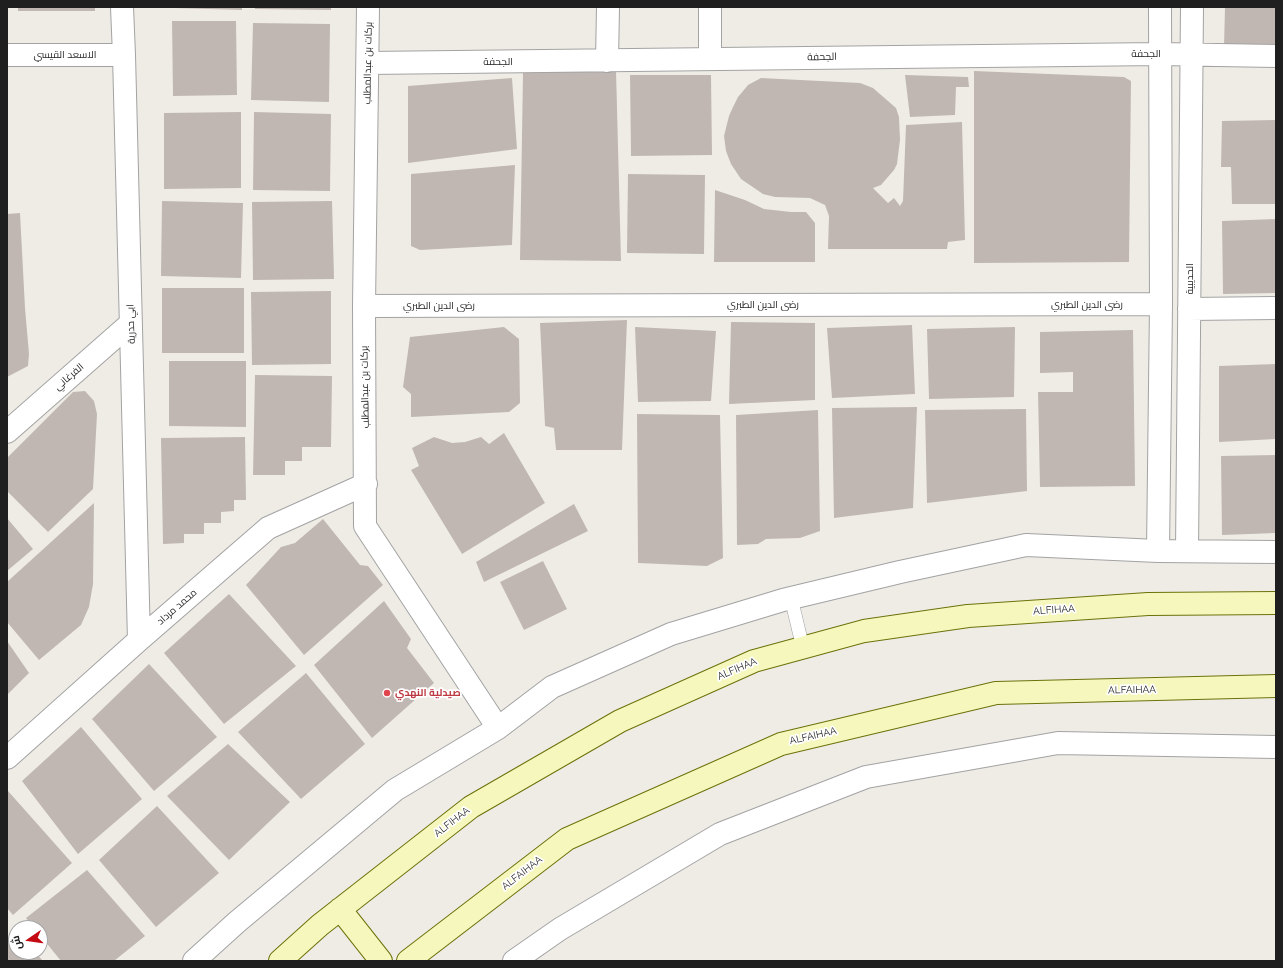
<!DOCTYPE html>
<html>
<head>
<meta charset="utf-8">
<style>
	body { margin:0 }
	#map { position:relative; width:1283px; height:968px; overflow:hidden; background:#efece6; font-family:Raleway,Cairo,sans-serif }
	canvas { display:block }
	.frame { position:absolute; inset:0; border:8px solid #1f1f1f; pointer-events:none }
	.north { position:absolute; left:8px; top:920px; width:40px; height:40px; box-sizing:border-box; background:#fff; border:1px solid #a5a5a5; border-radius:50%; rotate:257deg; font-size:11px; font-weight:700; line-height:16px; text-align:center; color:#1f1f1f }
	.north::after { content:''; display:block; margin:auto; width:14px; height:18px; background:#c40a13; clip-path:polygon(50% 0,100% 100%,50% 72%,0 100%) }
</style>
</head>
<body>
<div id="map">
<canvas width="1283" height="968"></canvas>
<div class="frame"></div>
<div class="north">ش</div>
</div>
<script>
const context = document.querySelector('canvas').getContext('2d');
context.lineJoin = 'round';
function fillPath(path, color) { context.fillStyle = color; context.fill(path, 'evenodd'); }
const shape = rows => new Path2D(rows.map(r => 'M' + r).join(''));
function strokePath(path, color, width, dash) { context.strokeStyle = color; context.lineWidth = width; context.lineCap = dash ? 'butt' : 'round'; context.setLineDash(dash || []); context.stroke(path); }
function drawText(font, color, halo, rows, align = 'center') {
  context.font = font + ' Raleway,Cairo,sans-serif'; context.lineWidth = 3.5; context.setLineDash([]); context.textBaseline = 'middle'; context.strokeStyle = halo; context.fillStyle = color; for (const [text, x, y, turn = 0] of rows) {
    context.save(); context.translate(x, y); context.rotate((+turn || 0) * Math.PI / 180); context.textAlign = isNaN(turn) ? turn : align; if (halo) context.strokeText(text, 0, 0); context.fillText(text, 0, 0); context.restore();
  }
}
const building = shape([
	[18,7,95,7,95,11,18,11],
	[174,7,242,7,242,10,174,8],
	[255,7,331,7,331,10,255,9],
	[1225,7,1276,7,1276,47,1224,47],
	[172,21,236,21,237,95,173,96],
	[253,23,330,24,329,102,251,100],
	[616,70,621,261,520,260,523,73],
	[974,71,1124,77,1131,81,1129,262,974,263],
	[630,75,711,75,712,155,631,156],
	[905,75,968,77,969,87,956,87,955,115,910,117],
	[512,78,517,149,408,163,408,86],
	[761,78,860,83,873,88,896,108,899,117,900,140,897,164,894,170,881,185,873,188,888,203,894,198,900,206,903,201,906,125,962,122,965,240,948,242,947,249,828,249,829,216,825,205,810,198,775,197,763,194,741,179,731,164,726,151,724,136,729,116,733,107,738,97,748,85],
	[241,112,241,188,164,189,164,113],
	[254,112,331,114,330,191,253,190],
	[1276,120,1276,204,1232,204,1231,167,1221,167,1222,121],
	[515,165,512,245,420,250,411,246,411,174],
	[628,174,705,175,704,254,627,253],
	[715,190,745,200,764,209,791,212,806,212,815,223,815,262,714,262],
	[162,201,243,203,241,278,161,276],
	[332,201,334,279,253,280,252,202],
	[20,213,25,308,29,354,28,366,7,377,7,214],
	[1276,219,1276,293,1223,294,1222,221],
	[162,288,244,288,244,353,162,353],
	[331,291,331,364,252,365,251,292],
	[627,320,622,450,556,450,554,428,545,426,540,323],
	[731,322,815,323,815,400,729,404],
	[912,325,915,394,832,398,827,328],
	[504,327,519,339,520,403,509,412,411,417,411,394,403,387,410,337],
	[635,327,716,331,711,401,638,402],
	[1015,327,1014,397,929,399,927,329],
	[1133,330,1135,486,1040,487,1038,392,1073,392,1073,372,1040,373,1040,332],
	[169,361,246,361,246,427,169,426],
	[1276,364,1276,439,1219,442,1219,366],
	[255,375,332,376,331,447,302,447,302,461,285,461,285,475,253,475],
	[85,391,94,401,97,414,93,489,48,532,7,491,7,458,73,392],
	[917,407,913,508,834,518,832,408],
	[1026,409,1027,491,927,503,925,410],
	[818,410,820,531,800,538,766,539,758,544,737,545,736,415],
	[637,414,720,415,723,558,707,566,638,563],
	[504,433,545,503,462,554,411,470,419,466,412,448,434,437,452,443,465,442,481,437,489,444],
	[245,437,246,500,234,500,234,511,221,512,221,523,204,523,204,534,184,534,184,543,163,544,161,438],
	[1276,455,1276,533,1222,535,1221,456],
	[94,503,93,584,89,607,81,625,39,660,7,622,7,582],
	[574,504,588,531,484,582,476,562],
	[7,518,33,549,7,571],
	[323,519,360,565,368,566,383,585,304,655,246,585,281,547,295,543],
	[543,561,567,609,524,630,500,582],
	[229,594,296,666,224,724,164,653],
	[384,601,411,639,407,648,434,683,372,738,314,665],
	[7,641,29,673,7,695],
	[149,664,217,737,154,791,92,719],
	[306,673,365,744,301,799,238,732],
	[81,727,142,799,78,854,22,781],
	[228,744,290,802,229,860,167,796],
	[8,791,72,863,13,915,7,908,7,792],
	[157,806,219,873,156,927,99,860],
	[87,870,145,936,114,961,61,961,40,935,40,928,34,928,26,918],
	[16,932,16,952,35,952,43,961,7,961,7,940]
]);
const lane = shape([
	[791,598,803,648]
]);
const street = shape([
	[122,7,124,55,139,640],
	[368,7,364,306,365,526,498,728],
	[7,55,124,55],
	[710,58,710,7],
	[607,61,608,7],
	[368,63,1159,54,1276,56],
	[364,306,1161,304],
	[1189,309,1276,308],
	[7,432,131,323],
	[1158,551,1161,304,1160,7],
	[1187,551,1192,7],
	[7,758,139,640,268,528,366,484],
	[194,961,237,922,395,790,498,728,552,687,671,634,783,600,900,572,1026,545,1158,551,1276,552],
	[514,961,560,929,720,834,866,777,1058,743,1276,747]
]);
const secondary = shape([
	[340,909,381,961],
	[280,961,320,925,471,807,620,721,754,661,864,631,968,616,1148,604,1276,603],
	[408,961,567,839,781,744,996,693,1276,686]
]);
const markers = [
	[387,693,4,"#e0444e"]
];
const streetNames = [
	["الجحفة",1146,54],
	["الاسعد القيسي",65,55],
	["الجحفة",822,57,-1],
	["الجحفة",498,62],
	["بركات بن عبدالمطلب",368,63,-89],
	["الحديبية",1190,279,-90],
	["رضى الدين الطبري",763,305],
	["رضى الدين الطبري",1087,305],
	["رضى الدين الطبري",439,306],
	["ابي حدرية",131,324,-92],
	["الفرغاني",69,377,-41],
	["بركات بن عبدالمطلب",365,387,-91],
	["محمد مرداد",177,607,-41],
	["ALFIHAA",1054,610,-4],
	["ALFIHAA",737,669,-23],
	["ALFAIHAA",1132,690,-1],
	["ALFAIHAA",813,736,-13],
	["ALFIHAA",452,822,-38],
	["ALFAIHAA",522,873,-38]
];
const healthNames = [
	["صيدلية النهدي",395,693]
];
fillPath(building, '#c0b7b2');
strokePath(lane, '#a3a3a3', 14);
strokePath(street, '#a3a3a3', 24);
strokePath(secondary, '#6c720a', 24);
strokePath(lane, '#fff', 13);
strokePath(street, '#fff', 22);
strokePath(secondary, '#f6f7bd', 22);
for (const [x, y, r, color] of markers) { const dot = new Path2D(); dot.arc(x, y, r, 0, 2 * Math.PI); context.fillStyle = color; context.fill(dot); strokePath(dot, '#fff', 1.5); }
drawText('10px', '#1f1f1f', '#fff', streetNames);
drawText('bold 10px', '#be3a42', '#fff', healthNames, 'left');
</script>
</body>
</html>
